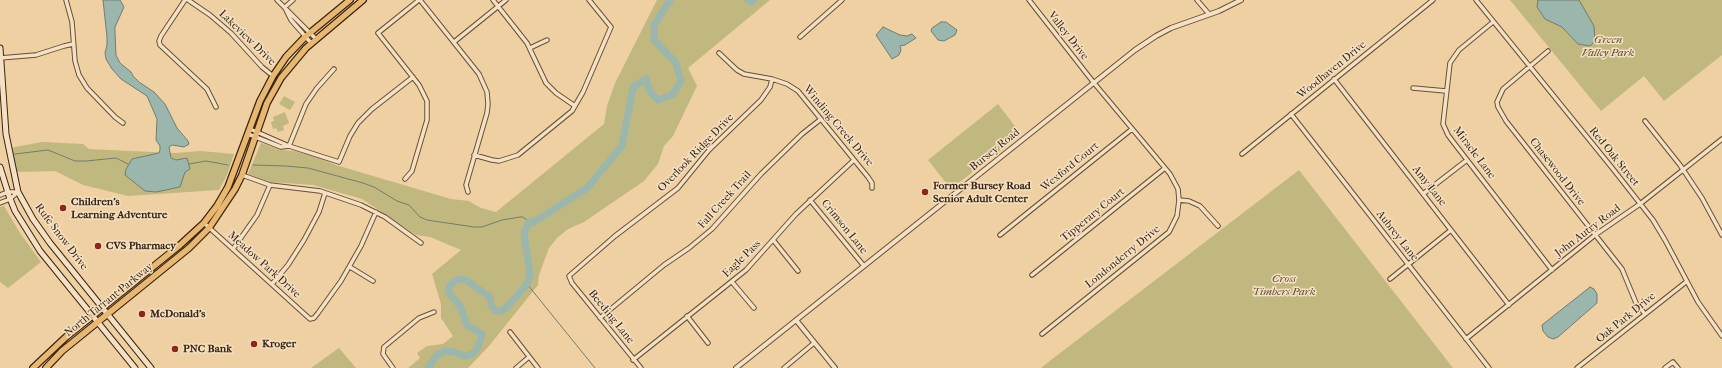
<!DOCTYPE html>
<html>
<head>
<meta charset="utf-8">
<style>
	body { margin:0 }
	canvas { display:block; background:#efd0a2 }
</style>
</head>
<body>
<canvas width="1722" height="368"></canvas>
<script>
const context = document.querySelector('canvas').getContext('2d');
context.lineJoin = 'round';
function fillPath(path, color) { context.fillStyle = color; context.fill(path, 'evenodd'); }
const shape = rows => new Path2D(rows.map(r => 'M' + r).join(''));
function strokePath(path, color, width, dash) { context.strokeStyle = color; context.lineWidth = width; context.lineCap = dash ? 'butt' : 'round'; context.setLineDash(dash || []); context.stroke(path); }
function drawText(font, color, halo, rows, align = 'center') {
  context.font = font + ' "IM FELL French Canon",serif'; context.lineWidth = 3; context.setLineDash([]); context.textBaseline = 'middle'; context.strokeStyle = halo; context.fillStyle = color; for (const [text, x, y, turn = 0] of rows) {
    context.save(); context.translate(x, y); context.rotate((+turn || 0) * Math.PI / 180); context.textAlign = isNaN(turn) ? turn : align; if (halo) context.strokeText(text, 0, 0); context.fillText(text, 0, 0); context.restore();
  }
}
const green = shape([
	[657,0,770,0,688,68,697,86,673,136,664,146,658,164,644,181,584,222,568,229,557,238,549,248,539,275,538,285,489,346,468,368,408,368,420,358,417,353,427,346,443,344,453,336,441,318,441,304,432,274,461,250,430,237,416,235,362,199,313,185,270,182,248,174,261,143,281,150,294,151,314,156,336,165,451,199,469,201,481,208,496,212,604,124,607,106,615,83],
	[1510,0,1722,0,1722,55,1664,101,1644,76,1601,111],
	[284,96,295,102,290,110,279,104],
	[998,104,1021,134,951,189,928,160],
	[285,112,289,123,283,126,284,130,278,132,276,128,273,129,271,122,274,121,273,117],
	[42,142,83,144,89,149,174,153,201,151,234,154,227,175,219,190,128,196,83,185,55,171,15,172,10,148],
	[1299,170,1453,368,1041,368,1051,360],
	[4,206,20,233,41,262,8,288,0,282,0,207],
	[339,348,356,368,310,368,311,368]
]);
const water = shape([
	[103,0,120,0,124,7,115,27,115,33,116,55,120,63,131,72,133,76,139,82,154,92,165,104,177,128,188,141,189,144,184,147,172,145,169,147,171,158,176,160,187,158,190,169,185,172,180,187,156,192,145,191,125,175,126,169,132,159,159,153,160,150,160,146,156,140,157,119,147,96,121,79,112,69,106,59,105,53,107,45,107,37,103,0],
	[1538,0,1579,0,1594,26,1595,41,1590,46,1578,44,1562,27,1545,19,1537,7,1538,0],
	[941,22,946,22,957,30,955,35,944,41,938,40,931,31,932,28,941,22],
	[883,27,900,35,907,36,912,34,916,38,905,45,900,46,901,50,899,55,892,59,876,35,883,27],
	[1590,287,1594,289,1597,294,1597,303,1558,337,1553,339,1548,337,1543,331,1542,325,1590,287]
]);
const stream = shape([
	[15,154,48,150,75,161,86,161,116,158,128,164],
	[189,164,206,161,228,165],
	[253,165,286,166,308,168,363,183,374,187,397,201,409,205,420,217,427,220,474,227,482,227,502,220,520,217,523,217,529,222],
	[527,284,595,368]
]);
const river = shape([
	[748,0,751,2,753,0],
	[428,368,437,355,445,351,454,352,465,356,473,354,478,347,482,334,467,325,460,306,448,292,450,285,458,279,466,280,490,297,491,306,496,311,502,311,509,305,527,284,530,274,524,234,529,222,534,222,587,188,622,146,633,87,646,79,650,92,658,100,672,95,681,81,676,63,654,40,654,25,670,0]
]);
const minor = shape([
	[66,0,72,22,75,61,79,75,87,88,115,117,123,123],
	[185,0,161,36,159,41,160,45,207,89,216,107],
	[188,0,210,15,231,33,262,67,273,76],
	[277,0,316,39],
	[420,0,479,74,487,92,488,104,487,113,466,185,468,192],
	[493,0,527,43,546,83,556,93,575,106],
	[1029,0,1094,83,1170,174,1178,189,1179,200,1177,216,1169,232,1042,334],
	[1197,0,1209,14],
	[1476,0,1613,169,1653,220,1665,240,1698,302,1722,336],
	[285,7,293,0],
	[286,10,291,20,311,43],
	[1493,22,1459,50,1450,63,1443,124,1448,135,1454,143,1552,270],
	[800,37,842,0],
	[454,42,506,0],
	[530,48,547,40],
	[1548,51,1503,89,1497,102,1498,107,1506,121,1622,269,1636,303,1645,314],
	[719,53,737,70,744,74,772,79,787,84,798,91,868,177,872,183,872,188],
	[0,58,36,55,64,46,73,44],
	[1334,79,1509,305],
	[1413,88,1446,91],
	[1291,114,1489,368],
	[1645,121,1680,165,1702,198,1722,235],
	[250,129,289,146,339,162,350,136,358,123,372,109,413,77],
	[248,134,281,147,289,146],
	[289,146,306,104,317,88,334,69],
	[1242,154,1433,0],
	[474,155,492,160,499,161,518,155,572,111,583,92,611,27,589,0],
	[242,175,270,185,320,191,361,205,385,217,421,243],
	[405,179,412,171,427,120,427,101,419,85,378,33,419,0],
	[1423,194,1467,160],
	[0,195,8,192,18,192],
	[810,200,864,266],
	[1179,200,1189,201,1200,206,1218,226],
	[0,203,10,199,18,192],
	[204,223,310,319,314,318,318,313,341,281,361,246,376,212],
	[1000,235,1132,129],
	[774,241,798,271],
	[233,249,257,215,270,185],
	[350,267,373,281],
	[1032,275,1165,168],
	[1390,279,1451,230],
	[732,282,754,308],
	[272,284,288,265,304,240,319,212,325,193],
	[687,316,708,343],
	[600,318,664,265,689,248,712,229,761,174,802,134,821,119],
	[510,332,538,368],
	[1466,339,1595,235,1640,204,1722,139],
	[633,360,746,270,796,214,854,160],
	[393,368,383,354,384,347,419,318,434,312],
	[516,368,529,357],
	[641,368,572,283,569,276,615,236,678,188,709,150,761,100,770,87,772,79],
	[784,368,814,343],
	[1577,368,1686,282],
	[1665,368,1673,362,1678,368]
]);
const tertiary = shape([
	[796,320,835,368],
	[736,368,1135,50,1156,36,1171,28,1219,11,1241,0]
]);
const secondary = shape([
	[0,48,6,134,18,192,33,219,50,243,151,368],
	[0,167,9,196,15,211,40,251,135,368]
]);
const primary = shape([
	[33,368,66,337,180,245,204,223,217,206,228,187,260,101,273,76,286,57,305,37,350,0],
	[46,368,62,351,189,248,209,228,235,189,242,175,267,103,281,78,306,48,363,0]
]);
const markers = [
	[925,192,4,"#8f2418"],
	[63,208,4,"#8f2418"],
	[98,246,4,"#8f2418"],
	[142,314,4,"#8f2418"],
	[254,344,4,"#8f2418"],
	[175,349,4,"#8f2418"]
];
const streetNames = [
	["Valley Drive",1068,36,52],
	["Lakeview Drive",247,38,44],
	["Woodhaven Drive",1332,70,-39],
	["Winding Creek Drive",838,126,50],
	["Bursey Road",995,150,-39],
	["Overlook Ridge Drive",696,153,-46],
	["Miracle Lane",1474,153,53],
	["Red Oak Street",1614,157,51],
	["Wexford Court",1070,167,-39],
	["Chasewood Drive",1557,172,52],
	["Amy Lane",1429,186,52],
	["Fall Creek Trail",725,200,-48],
	["Tipperary Court",1093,215,-39],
	["Crimson Lane",844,227,51],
	["John Autry Road",1588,231,-37],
	["Aubrey Lane",1397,236,52],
	["Rufe Snow Drive",61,237,53],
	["Londonderry Drive",1123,257,-39],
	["Eagle Pass",742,259,-44],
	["Meadow Park Drive",264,265,42],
	["North Tarrant Parkway",109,300,-39],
	["Beeding Lane",611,317,51],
	["Oak Park Drive",1626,318,-39]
];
const parkNames = [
	["Green",1608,40],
	["Valley Park",1608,53],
	["Cross",1284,279],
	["Timbers Park",1284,292]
];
const poiNames = [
	["Former Bursey Road",933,186],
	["Senior Adult Center",933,199],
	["Children's",71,202],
	["Learning Adventure",71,215],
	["CVS Pharmacy",106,246],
	["McDonald's",150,314],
	["Kroger",262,344],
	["PNC Bank",183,349]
];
fillPath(green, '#c1b87f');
fillPath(water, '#9bb6ac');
strokePath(water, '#737c6e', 1);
strokePath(stream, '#737c6e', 1);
strokePath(river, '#9bb6ac', 7);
strokePath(minor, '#665036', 5.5);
strokePath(tertiary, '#665036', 6);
strokePath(secondary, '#382512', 7);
strokePath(primary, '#382512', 8);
strokePath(minor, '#f5e0c3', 3.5);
strokePath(tertiary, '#f5e0c3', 4);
strokePath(secondary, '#f5e0c3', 5);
strokePath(primary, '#e8b871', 5.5);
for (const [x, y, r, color] of markers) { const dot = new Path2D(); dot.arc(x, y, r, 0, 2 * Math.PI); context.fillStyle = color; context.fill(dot); strokePath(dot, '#f5e0c3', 1.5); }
drawText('11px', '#382512', '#f5e0c3', streetNames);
drawText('italic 11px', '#5a4a2d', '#f5e0c3', parkNames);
drawText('bold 11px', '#382512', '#f5e0c3', poiNames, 'left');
</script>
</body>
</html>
